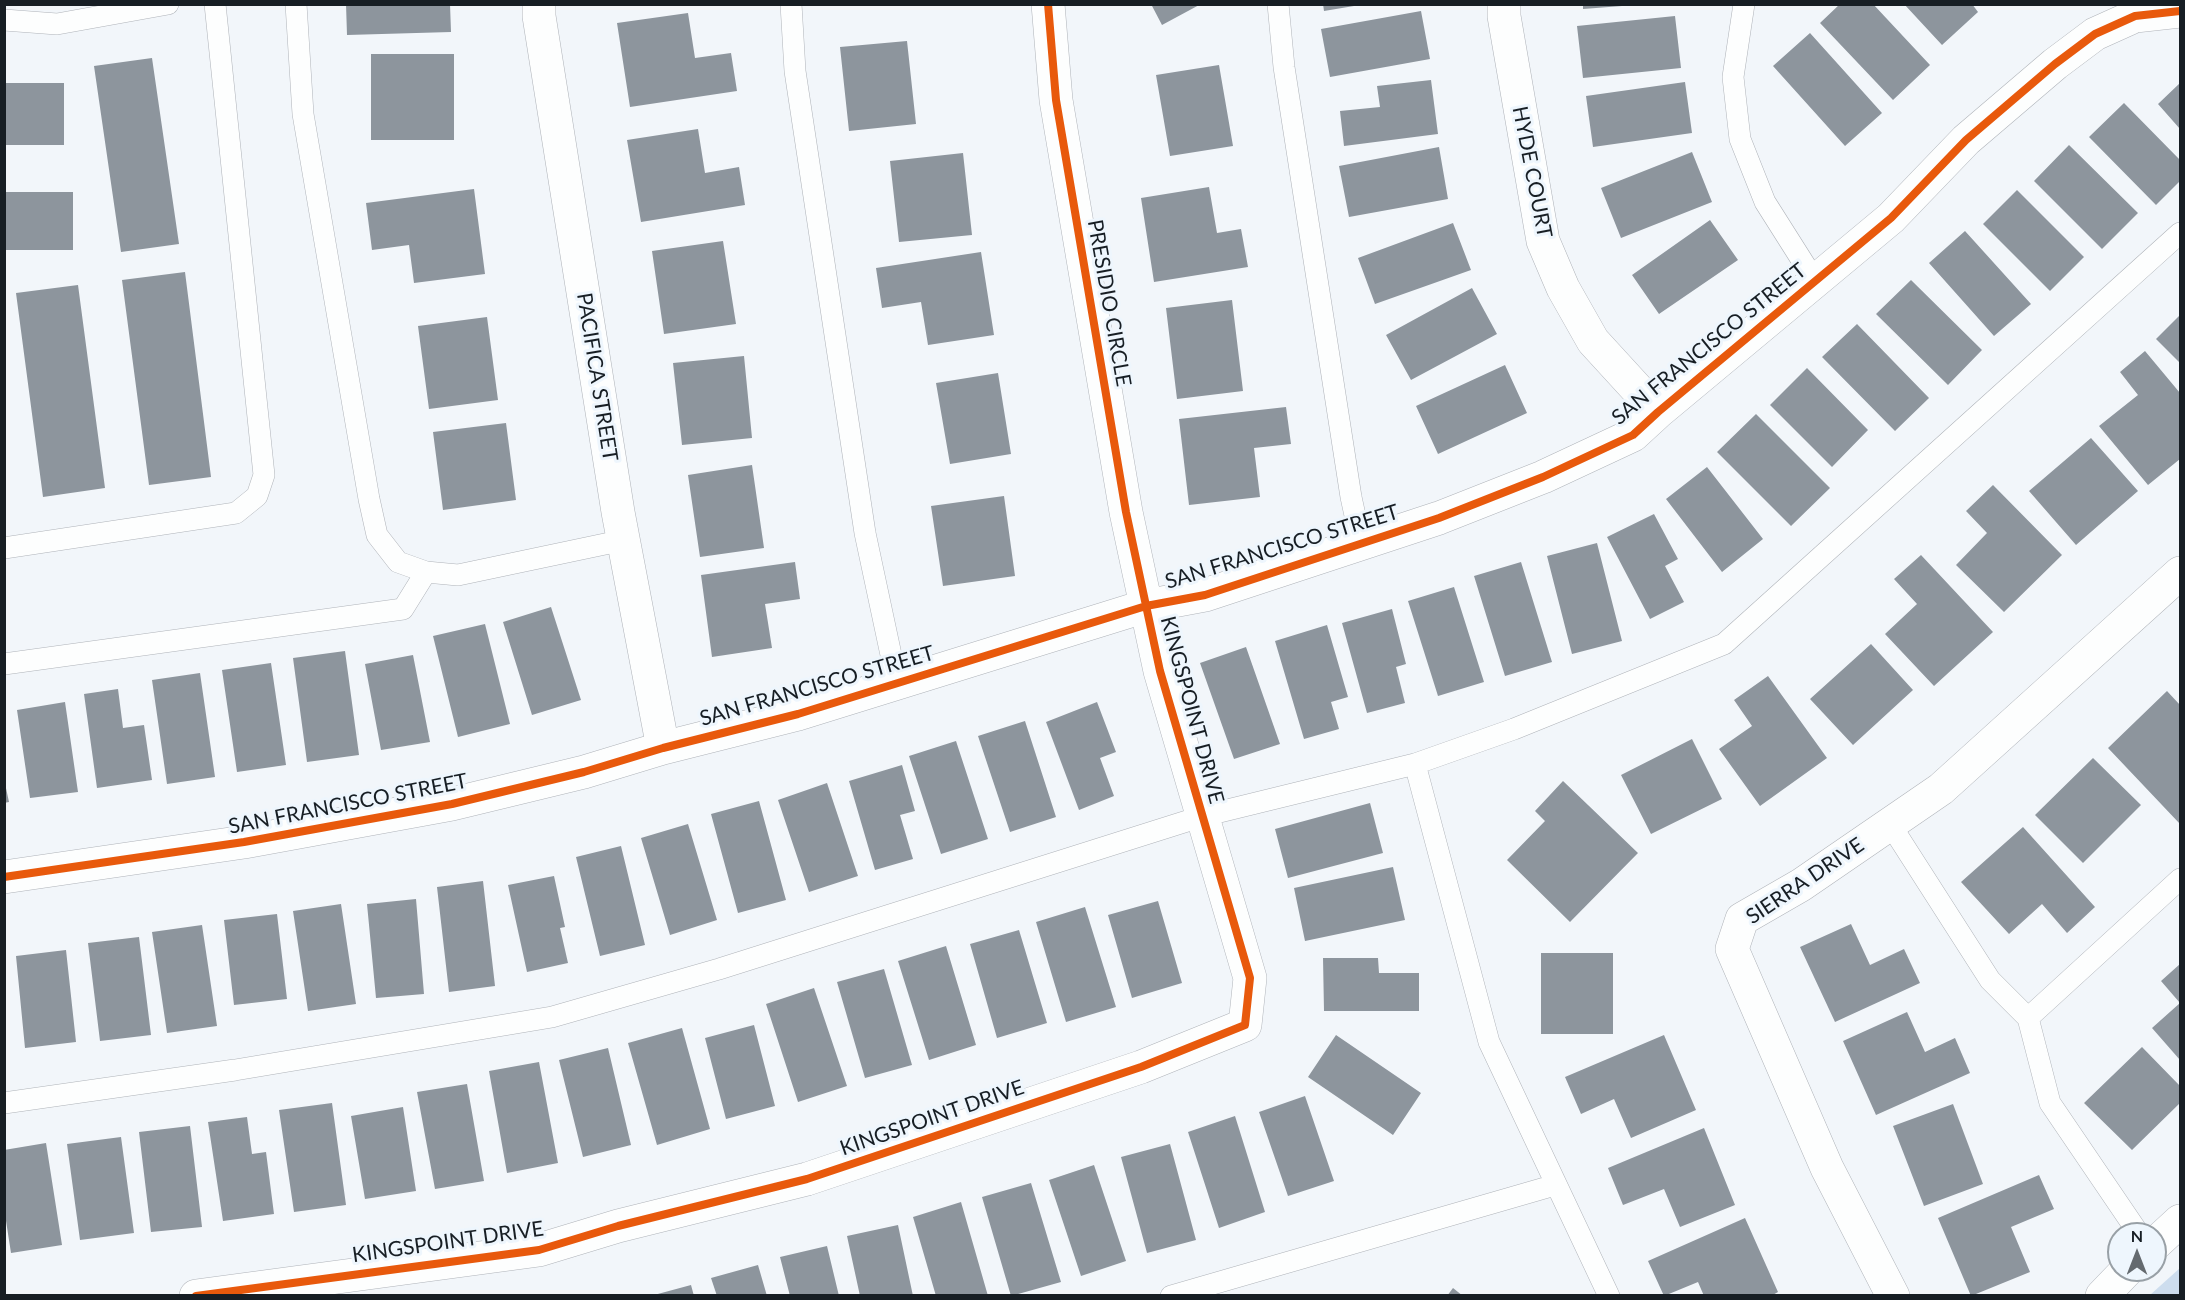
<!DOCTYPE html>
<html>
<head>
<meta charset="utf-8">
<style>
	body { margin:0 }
	#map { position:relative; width:2185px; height:1300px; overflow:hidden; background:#f2f6fa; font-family:Lato,sans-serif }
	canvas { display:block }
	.frame { position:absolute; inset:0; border:6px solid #171e24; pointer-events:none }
	.north { position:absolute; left:2107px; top:1222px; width:60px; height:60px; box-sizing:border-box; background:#eef6fd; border:2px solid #98a0a6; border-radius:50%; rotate:0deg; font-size:16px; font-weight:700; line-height:24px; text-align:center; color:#171e24 }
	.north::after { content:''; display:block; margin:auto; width:21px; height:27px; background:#646a6f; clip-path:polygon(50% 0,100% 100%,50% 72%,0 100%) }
</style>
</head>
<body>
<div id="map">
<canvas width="2185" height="1300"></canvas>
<div class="frame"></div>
<div class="north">N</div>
</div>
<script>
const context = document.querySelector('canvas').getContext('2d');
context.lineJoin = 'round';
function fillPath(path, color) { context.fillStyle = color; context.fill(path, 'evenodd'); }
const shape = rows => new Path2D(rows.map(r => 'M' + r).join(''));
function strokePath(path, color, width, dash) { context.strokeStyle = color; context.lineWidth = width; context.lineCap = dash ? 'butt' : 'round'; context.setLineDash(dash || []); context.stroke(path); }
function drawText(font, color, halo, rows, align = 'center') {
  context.font = font + ' Lato,sans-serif'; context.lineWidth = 6; context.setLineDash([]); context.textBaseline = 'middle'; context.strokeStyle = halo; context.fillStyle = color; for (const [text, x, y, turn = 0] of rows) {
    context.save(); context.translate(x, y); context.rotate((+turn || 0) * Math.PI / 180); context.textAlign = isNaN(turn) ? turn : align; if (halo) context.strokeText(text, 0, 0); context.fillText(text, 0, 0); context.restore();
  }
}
const green = shape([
	[2180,1268,2180,1295,2150,1295]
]);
const building = shape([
	[346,4,450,4,451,32,347,35],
	[1151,4,1201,4,1162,25],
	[1323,4,1354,4,1354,6,1324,11],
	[1583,4,1622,4,1622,6,1583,9],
	[1840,4,1873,4,1930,65,1893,100,1820,23],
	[1904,4,1972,4,1978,12,1942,45],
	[1421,11,1430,59,1330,77,1321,29],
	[688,13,695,58,731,53,737,91,630,107,617,23],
	[1675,16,1681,68,1583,78,1577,26],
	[1810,33,1882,113,1845,146,1773,66],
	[907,41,916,124,849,131,840,47],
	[371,54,454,54,454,140,371,140],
	[152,58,179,244,121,252,94,66],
	[1219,65,1233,146,1170,156,1156,75],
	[1431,80,1438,134,1344,146,1340,111,1380,107,1377,86],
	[1685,82,1692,133,1593,147,1586,96],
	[4,83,64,83,64,145,4,145],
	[2180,83,2180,129,2158,104],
	[2124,103,2180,160,2180,181,2156,205,2089,137],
	[698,129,705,173,739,167,745,205,641,222,627,140],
	[2069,145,2138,213,2102,249,2034,181],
	[1439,147,1448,199,1349,217,1339,166],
	[1692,152,1712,202,1621,238,1601,188],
	[963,153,972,235,899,242,890,161],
	[1209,187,1217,233,1241,229,1248,267,1154,282,1141,198],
	[474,189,485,274,414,283,409,245,372,250,366,203],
	[2017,190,2084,257,2050,291,1983,224],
	[4,192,73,192,73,250,4,250],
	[1710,220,1738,260,1659,314,1632,275],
	[1453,223,1471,270,1375,304,1358,258],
	[1965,231,2031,304,1994,336,1929,263],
	[723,241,736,324,664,334,652,251],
	[981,252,994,335,928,345,921,302,882,308,876,268],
	[185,272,211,477,149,485,122,280],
	[1911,280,1982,350,1948,385,1876,314],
	[78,285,105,488,43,497,16,293],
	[1472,288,1497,334,1411,380,1386,335],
	[1232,300,1243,391,1177,399,1166,308],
	[2180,315,2180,363,2156,339],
	[487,317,498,400,429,409,418,326],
	[1857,324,1929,398,1895,431,1822,357],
	[2145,351,2180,393,2180,459,2148,485,2099,426,2138,395,2120,372],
	[744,356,752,438,682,445,673,363],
	[1505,365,1527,413,1438,454,1416,406],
	[1807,368,1868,430,1832,467,1770,405],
	[998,373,1011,454,950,464,936,383],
	[1286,407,1291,444,1254,448,1260,497,1189,505,1179,419],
	[1756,414,1830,488,1791,526,1717,452],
	[506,423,516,500,443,510,433,432],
	[2091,438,2138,491,2076,545,2029,491],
	[752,465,764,548,700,557,688,475],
	[1707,467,1763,539,1722,572,1666,499],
	[1993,485,2062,555,2004,612,1956,565,1987,533,1966,511],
	[1004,496,1015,576,943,586,931,506],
	[1654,514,1678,559,1665,566,1684,602,1650,619,1607,537],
	[1597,543,1622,641,1572,654,1547,556],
	[1921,555,1993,632,1934,686,1885,634,1917,604,1894,579],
	[795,562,800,599,765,604,772,648,712,657,701,575],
	[1521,562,1552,662,1505,676,1474,576],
	[1454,587,1484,682,1438,696,1408,601],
	[551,607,581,700,532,715,503,622],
	[1392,609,1406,664,1396,667,1405,703,1367,713,1342,623],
	[485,624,510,724,458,737,433,636],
	[1327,625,1348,697,1331,702,1339,729,1304,739,1275,641],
	[1871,644,1913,690,1853,745,1810,699],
	[1246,647,1280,744,1234,759,1200,663],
	[345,651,359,755,307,762,293,658],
	[413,655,430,742,381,750,365,664],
	[271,663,286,765,237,772,222,670],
	[200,673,215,777,167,784,152,680],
	[1768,676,1827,758,1760,806,1719,749,1752,726,1734,700],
	[118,689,123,728,144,725,152,780,97,788,84,694],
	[2167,691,2180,705,2180,824,2108,748],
	[65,702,78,792,30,798,17,710],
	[1097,702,1116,752,1100,758,1114,796,1079,810,1046,722],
	[1025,721,1056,817,1010,832,978,736],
	[1692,739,1722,799,1651,834,1621,775],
	[956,741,988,839,941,854,909,756],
	[2093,758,2141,805,2083,863,2035,815],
	[902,765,915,811,900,815,913,859,875,870,849,781],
	[4,779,9,802,4,803],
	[1563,781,1638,853,1570,922,1507,860,1545,821,1535,811],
	[827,783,858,876,809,892,778,800],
	[759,801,786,900,738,913,711,814],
	[1370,803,1383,853,1288,878,1275,829],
	[688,824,717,920,670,935,641,838],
	[2023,827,2095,907,2067,933,2042,904,2009,934,1961,882],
	[621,846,645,945,600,956,576,857],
	[1393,867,1405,920,1305,941,1294,888],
	[554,876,565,927,560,928,568,963,527,972,508,885],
	[483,881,495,986,449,992,437,887],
	[416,899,424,994,376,998,367,904],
	[1158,901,1182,983,1132,998,1108,915],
	[341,904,356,1004,308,1011,293,911],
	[1085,907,1116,1007,1066,1022,1036,922],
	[277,914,287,999,234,1005,224,920],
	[1851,924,1870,965,1904,949,1920,983,1835,1022,1800,947],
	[202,925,217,1026,167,1033,152,932],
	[1019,930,1047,1023,997,1038,970,944],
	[139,937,151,1035,100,1041,88,943],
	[946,946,976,1045,929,1060,898,961],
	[66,950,76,1042,25,1048,16,956],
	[1541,953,1613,953,1613,1034,1541,1034],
	[1323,958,1378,958,1379,973,1419,973,1419,1011,1324,1011],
	[2180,964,2180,1060,2152,1028,2180,1003,2161,981],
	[884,969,912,1065,865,1078,837,982],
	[814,988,847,1086,798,1102,766,1004],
	[1907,1012,1925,1052,1955,1038,1970,1073,1876,1115,1843,1041],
	[754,1025,775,1106,726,1119,705,1038],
	[682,1028,710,1129,657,1145,628,1043],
	[1336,1035,1421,1093,1393,1135,1308,1077],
	[1664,1035,1696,1110,1631,1138,1614,1099,1581,1114,1565,1077],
	[2142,1047,2180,1086,2180,1103,2132,1150,2084,1103],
	[608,1048,631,1145,583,1157,559,1060],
	[539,1062,558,1163,507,1173,489,1071],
	[467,1084,484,1181,435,1189,417,1092],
	[1305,1096,1334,1181,1288,1196,1259,1112],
	[332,1103,346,1205,294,1212,279,1110],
	[1953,1104,1983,1184,1924,1206,1893,1126],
	[403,1107,416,1191,365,1199,351,1116],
	[1235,1116,1265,1212,1219,1228,1188,1132],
	[247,1117,252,1154,266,1152,274,1214,223,1221,208,1122],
	[190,1126,202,1227,151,1232,139,1132],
	[1704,1128,1735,1205,1680,1227,1664,1189,1623,1205,1608,1168],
	[121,1137,134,1233,80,1240,67,1144],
	[46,1143,62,1245,11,1253,4,1208,4,1150],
	[1170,1144,1196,1240,1147,1253,1121,1157],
	[1094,1165,1126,1261,1081,1276,1049,1180],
	[2039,1175,2054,1209,2011,1227,2030,1272,1971,1296,1938,1218],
	[1031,1183,1061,1282,1011,1296,982,1197],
	[961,1202,988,1296,936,1296,913,1217],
	[1745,1218,1778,1292,1771,1296,1704,1296,1698,1282,1664,1296,1648,1261],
	[898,1225,913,1296,860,1296,847,1236],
	[827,1246,839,1296,790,1296,780,1257],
	[758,1265,767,1296,717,1296,711,1278],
	[691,1285,694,1296,654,1296,654,1295],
	[1453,1288,1463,1296,1447,1296]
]);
const lane = shape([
	[296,4,303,114,369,499,377,535,398,562,426,572,458,575,624,540],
	[791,4,795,71,865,533,897,683],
	[1278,4,1284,67,1351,497,1361,543],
	[1744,4,1733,77,1740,139,1765,202,1815,281],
	[4,20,57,24,168,4],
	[4,548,236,513,257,496,264,475,215,4],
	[4,664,403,609,426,572],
	[1415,764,1514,729,1724,644,2180,233],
	[1890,824,1990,980,2028,1018],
	[4,1103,235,1070,552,1017,719,969,1203,816,1415,764,1489,1042,1609,1296],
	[2139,1234,2050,1103,2028,1018,2180,879],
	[1171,1296,1555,1185]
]);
const street = shape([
	[539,4,539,16,618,512,663,748],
	[1504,4,1504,16,1543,241,1563,288,1593,341,1658,412],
	[4,877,244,842,452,804,584,772,663,748,798,714,1146,606,1205,595,1439,518,1543,477,1633,435,1658,412,1891,218,1966,140,2055,64,2095,34,2135,16,2180,11],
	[196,1296,539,1250,618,1226,807,1179,1141,1067,1245,1025,1250,978,1160,671,1126,512,1056,100,1048,4],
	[1893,1296,1827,1168,1732,949,1742,919,1801,885,1941,789,2180,573]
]);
const secondary = shape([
	[2155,1244,2180,1221],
	[2102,1296,2127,1270]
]);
const cycleway = shape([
	[4,877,244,842,452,804,584,772,663,748,798,714,1146,606,1205,595,1439,518,1543,477,1633,435,1658,412,1891,218,1966,140,2055,64,2095,34,2135,16,2180,11],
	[196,1296,539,1250,618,1226,807,1179,1141,1067,1245,1025,1250,978,1160,671,1126,512,1056,100,1048,4]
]);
const streetNames = [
	["HYDE COURT",1532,172,79],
	["PRESIDIO CIRCLE",1109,303,80],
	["SAN FRANCISCO STREET",1709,344,-39],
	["PACIFICA STREET",597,377,81],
	["SAN FRANCISCO STREET",1282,547,-17],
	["SAN FRANCISCO STREET",817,686,-16],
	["KINGSPOINT DRIVE",1192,710,75],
	["SAN FRANCISCO STREET",348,804,-11],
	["SIERRA DRIVE",1805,881,-34],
	["KINGSPOINT DRIVE",932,1118,-19],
	["KINGSPOINT DRIVE",448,1242,-8]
];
fillPath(green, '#cdddee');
fillPath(building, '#8d959d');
strokePath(lane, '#afb3b9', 22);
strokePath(street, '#afb3b9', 34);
strokePath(secondary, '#afb3b9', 34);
strokePath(lane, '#fdfefe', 21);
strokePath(street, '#fdfefe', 33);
strokePath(secondary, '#fdfefe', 33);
strokePath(cycleway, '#e8590c', 8);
drawText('21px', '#171e24', '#eef6fd', streetNames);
</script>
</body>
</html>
